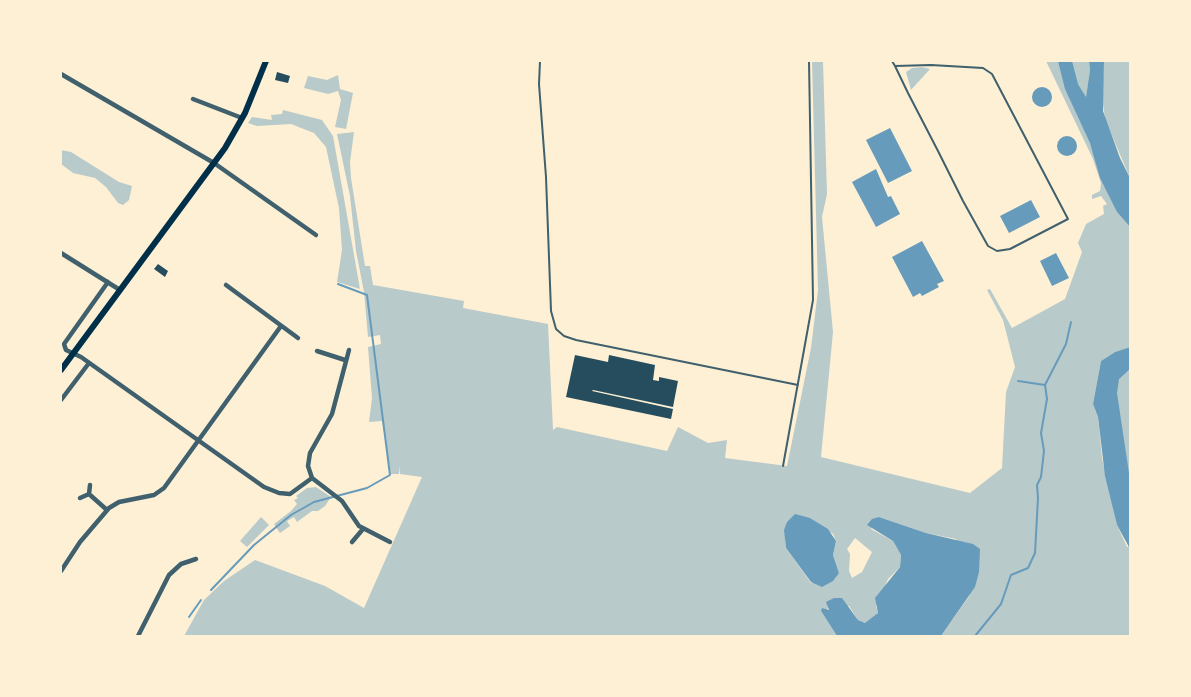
<!DOCTYPE html>
<html>
<head>
<meta charset="utf-8">
<style>
	body { margin:0 }
	#map { position:relative; width:1191px; height:697px; overflow:hidden; background:#fdf0d5; font-family:"Titillium Web",sans-serif }
	canvas { display:block }
	.frame { position:absolute; inset:0; border:62px solid #fdf0d5; pointer-events:none }
</style>
</head>
<body>
<div id="map">
<canvas width="1191" height="697"></canvas>
<div class="frame"></div>
</div>
<script>
const context = document.querySelector('canvas').getContext('2d');
context.lineJoin = 'round';
function fillPath(path, color) { context.fillStyle = color; context.fill(path, 'evenodd'); }
const shape = rows => new Path2D(rows.map(r => 'M' + r).join(''));
function strokePath(path, color, width, dash) { context.strokeStyle = color; context.lineWidth = width; context.lineCap = dash ? 'butt' : 'round'; context.setLineDash(dash || []); context.stroke(path); }
const green = shape([
	[812,61,823,61,827,194,822,217,833,332,821,457,970,493,1002,468,1006,392,1015,367,1003,320,987,290,990,289,1012,328,1065,299,1082,252,1078,243,1086,224,1104,214,1103,206,1107,204,1101,196,1092,199,1092,195,1100,191,1101,183,1093,159,1046,61,1089,61,1090,70,1086,98,1078,84,1117,212,1130,227,1130,347,1115,352,1101,361,1093,404,1098,417,1102,458,1117,525,1127,547,1130,546,1130,636,941,636,970,595,956,539,926,533,879,517,871,529,893,541,901,555,900,567,888,579,876,606,878,613,872,620,865,623,858,620,849,606,828,607,827,611,821,611,837,636,184,636,204,600,224,581,255,560,325,586,364,608,422,477,400,474,399,466,399,474,391,474,382,421,369,422,372,398,368,347,381,344,380,335,368,337,364,292,356,251,350,196,337,134,354,132,350,162,351,178,365,266,370,266,373,285,464,301,463,308,548,324,553,430,557,427,667,451,678,427,708,443,727,440,725,458,787,466,811,348,818,290],
	[810,518,833,534,836,541,833,555,839,573,811,583,786,548,785,540],
	[855,538,872,552,862,572,852,578,849,571,850,554,847,549],
	[1104,61,1130,61,1130,178,1105,119,1102,96],
	[922,67,930,69,911,90,906,72,912,68],
	[338,75,340,89,353,93,346,129,335,127,341,100,338,91,328,94,304,88,308,76,327,80],
	[283,110,322,120,333,136,360,289,337,282,342,250,339,208,326,147,314,133,291,124,257,126,248,123,252,117,272,120,271,115,282,114],
	[61,150,71,152,119,182,132,186,129,200,123,205,118,203,106,187,95,178,73,173,61,164],
	[1130,369,1130,505,1114,379],
	[316,487,331,497,325,506,318,511,312,511,297,522,294,517,287,521,290,526,280,533,274,524,291,511,297,504,294,500,298,498,296,496,307,488],
	[261,517,269,525,247,547,240,541]
]);
const water = shape([
	[1058,61,1072,61,1078,84,1086,97,1090,70,1089,61,1104,61,1103,111,1120,158,1130,178,1130,227,1117,212,1100,178,1090,143,1065,89],
	'1032 97a10 10 0 1 1 20 0a10 10 0 1 1-20 0Z',
	[890,128,912,171,888,183,866,140],
	'1057 146a10 10 0 1 1 20 0a10 10 0 1 1-20 0Z',
	[876,169,888,197,891,196,900,214,876,227,852,182],
	[1031,200,1040,217,1009,233,1000,216],
	[922,241,944,281,937,284,939,287,922,296,920,293,913,297,892,257],
	[1056,253,1069,278,1052,286,1040,261],
	[1130,347,1130,369,1119,379,1117,393,1129,473,1130,549,1117,525,1105,476,1098,417,1093,404,1101,361,1115,352],
	[795,514,810,518,828,529,836,541,833,555,839,573,833,581,822,587,811,582,786,548,784,530,787,522],
	[879,517,926,533,973,544,980,549,979,572,975,587,941,636,837,636,821,611,822,608,829,610,826,602,834,598,842,598,858,620,865,623,878,613,875,598,900,567,901,555,893,541,867,525,872,519]
]);
const stream = shape([
	[1018,381,1045,385],
	[211,590,254,545,291,515,314,502,367,488,390,475,367,295,338,284],
	[189,617,201,600],
	[975,636,1001,604,1011,575,1028,568,1035,553,1038,498,1037,485,1041,477,1044,451,1041,433,1047,399,1045,385,1066,344,1071,322]
]);
const building = shape([
	[277,72,290,76,288,83,275,80],
	[158,264,168,271,165,277,154,269],
	[575,355,608,362,609,355,655,365,653,380,659,381,659,377,678,381,673,407,593,390,592,391,673,409,671,419,566,397]
]);
const service = shape([
	[540,61,539,84,546,177,551,311,556,329,564,336,576,340,798,385],
	[892,61,895,66,908,93,938,151,963,201,988,246,997,251,1010,249,1068,219,992,74,983,68,931,65,895,66],
	[783,466,813,300,809,61]
]);
const minor = shape([
	[61,74,214,163,316,235],
	[193,99,242,118],
	[61,253,120,290],
	[108,282,64,344,66,350,81,357,264,487,279,493,290,494,312,478],
	[226,285,298,338],
	[349,350,332,414,310,453,308,466,312,478,342,501,359,526,390,542],
	[317,351,345,360],
	[61,400,89,363],
	[89,494,90,485],
	[80,498,89,494,107,510],
	[352,542,363,529],
	[61,571,80,542,109,508,119,502,154,495,164,488,281,326],
	[138,636,169,575,181,564,196,559]
]);
const primary = shape([
	[61,370,225,148,245,113,266,61]
]);
fillPath(green, '#b9caca');
fillPath(water, '#669bbc');
strokePath(stream, '#669bbc', 2);
fillPath(building, '#264d5e');
strokePath(service, '#3f606c', 2);
strokePath(minor, '#3f606c', 4.5);
strokePath(primary, '#003049', 6);
</script>
</body>
</html>
